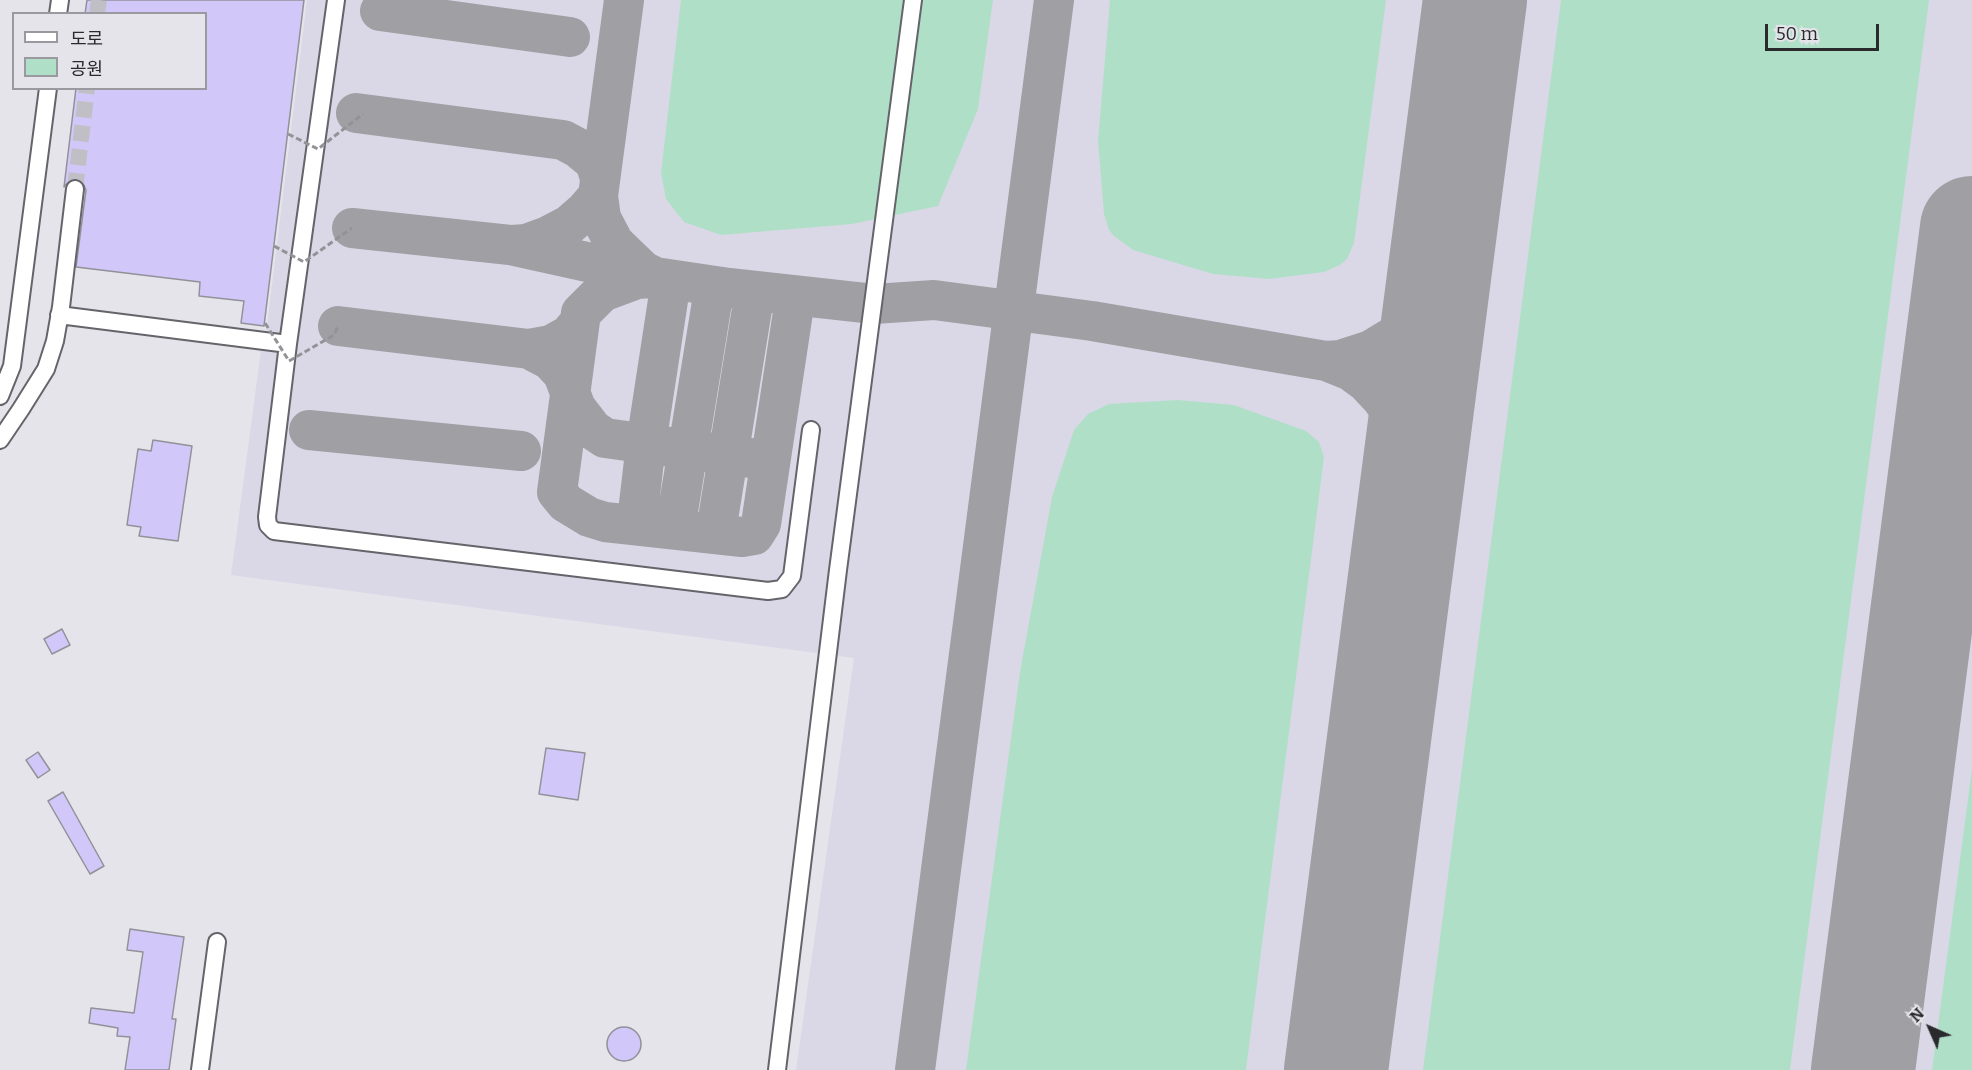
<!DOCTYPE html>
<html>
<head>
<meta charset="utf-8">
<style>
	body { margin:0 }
	#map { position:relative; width:1972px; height:1070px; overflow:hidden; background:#e5e4eb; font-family:Bitter,"Noto Sans KR",serif }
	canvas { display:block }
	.legend { position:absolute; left:12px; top:12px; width:195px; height:78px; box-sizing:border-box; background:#e5e4eb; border:2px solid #9a999f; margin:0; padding:8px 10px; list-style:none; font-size:18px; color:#2a292c }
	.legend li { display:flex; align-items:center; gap:12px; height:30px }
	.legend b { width:30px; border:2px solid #9a999f }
	.north { position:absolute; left:1900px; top:998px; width:60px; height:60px; -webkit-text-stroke:4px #e5e4eb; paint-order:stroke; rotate:315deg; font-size:16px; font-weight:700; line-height:24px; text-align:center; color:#2a292c }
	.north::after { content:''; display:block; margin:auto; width:21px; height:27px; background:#2a292c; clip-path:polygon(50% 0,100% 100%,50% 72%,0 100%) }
	.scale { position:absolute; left:1765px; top:24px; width:114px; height:27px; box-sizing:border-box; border:3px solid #2a292c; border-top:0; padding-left:8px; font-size:18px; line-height:21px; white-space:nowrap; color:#2a292c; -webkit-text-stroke:4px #e5e4eb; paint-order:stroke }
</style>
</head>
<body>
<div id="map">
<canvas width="1972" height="1070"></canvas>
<ul class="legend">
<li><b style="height:8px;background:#fff"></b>도로</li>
<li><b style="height:16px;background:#b0dfc8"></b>공원</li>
</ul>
<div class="north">N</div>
<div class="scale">50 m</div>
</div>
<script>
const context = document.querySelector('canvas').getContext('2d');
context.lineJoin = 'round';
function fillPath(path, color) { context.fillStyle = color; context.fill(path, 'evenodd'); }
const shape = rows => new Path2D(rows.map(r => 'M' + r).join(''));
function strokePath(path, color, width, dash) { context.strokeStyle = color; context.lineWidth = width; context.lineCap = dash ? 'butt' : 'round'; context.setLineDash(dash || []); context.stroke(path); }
const built = shape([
	[307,0,1972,0,1972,1070,796,1070,854,658,231,575,261,350,264,350]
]);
const green = shape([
	[681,0,993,0,978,109,938,206,852,224,721,235,684,222,666,199,661,173],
	[1110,0,1386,0,1354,243,1347,259,1340,265,1324,272,1269,279,1213,274,1133,250,1114,236,1109,230,1104,214,1098,141],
	[1561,0,1929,0,1790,1070,1423,1070],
	[1178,400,1234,405,1306,431,1319,442,1324,457,1246,1070,966,1070,1020,672,1052,497,1074,430,1088,414,1109,404],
	[1972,769,1972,1070,1932,1070]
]);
const taxiway = shape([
	[624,0,598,196,601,218,614,243,643,271,653,276],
	[380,11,570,37],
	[356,113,563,140,578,148,595,162,600,178],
	[352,228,510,245,655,277,729,288,874,304,934,300,1092,321,1326,361,1351,371,1366,382,1381,398,1398,422,1407,445,1412,485],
	[512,245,526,244,548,236,569,225,585,211,598,196],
	[652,278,637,279,602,292,581,313,557,492,566,503,589,517,605,522,742,537,754,535,761,524,793,312],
	[579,323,569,335,551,345,529,349,550,360,563,374,576,408,593,430,605,438,758,459,766,468,768,475],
	[338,326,529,349],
	[1326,361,1340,360,1371,350,1391,338,1413,320,1427,301,1440,269],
	[309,430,521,451],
	[626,524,634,520,638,512,646,444,669,294],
	[663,528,672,523,677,517,712,302],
	[708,533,717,525,752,309],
	[915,1070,1054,0]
]);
const runway = shape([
	[1336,1070,1475,0],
	[1863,1070,1972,228]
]);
const building = shape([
	[87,0,304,0,264,326,241,323,244,301,199,296,200,282,76,267,86,190,82,181,76,179,70,180,64,187,76,88,206,88,206,14,85,14,87,0],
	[153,440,192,446,178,541,139,536,141,527,127,525,138,449,151,451,153,440],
	[62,629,70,645,52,654,44,639,62,629],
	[546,748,585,753,578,800,539,794,546,748],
	[38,752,50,770,38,778,26,760,38,752],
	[63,792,104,866,90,874,48,801,63,792],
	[130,929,184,937,172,1019,176,1019,169,1070,125,1070,130,1037,117,1036,118,1028,89,1023,91,1008,134,1013,143,952,127,950,130,929],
	'607 1044a17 17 0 1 1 34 0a17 17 0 1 1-34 0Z'
]);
const minorTunnel = shape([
	[97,14,99,0],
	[75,189,87,88]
]);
const minor = shape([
	[336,0,288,344,267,517,268,525,274,531,768,591,782,589,792,576,811,430],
	[58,14,60,0],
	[59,315,288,344],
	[0,396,12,366,48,88],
	[0,440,21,409,46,369,55,341,61,307,75,189],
	[200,1070,217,942],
	[777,1070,838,570,913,0]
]);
const pathBridge = shape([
	[288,134,318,149,363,114],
	[274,246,304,262,352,228],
	[265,323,289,361,334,335,338,326]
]);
fillPath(built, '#dad8e6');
fillPath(green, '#b0dfc8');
strokePath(taxiway, '#a09fa4', 40);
strokePath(runway, '#a09fa4', 104);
fillPath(building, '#d1c8f9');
strokePath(building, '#929198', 1.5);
strokePath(minorTunnel, '#c0bfc5', 16, [16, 8]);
strokePath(minor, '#65646a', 20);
strokePath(minor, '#fff', 16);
strokePath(pathBridge, '#939297', 3, [6, 3]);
</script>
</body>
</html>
